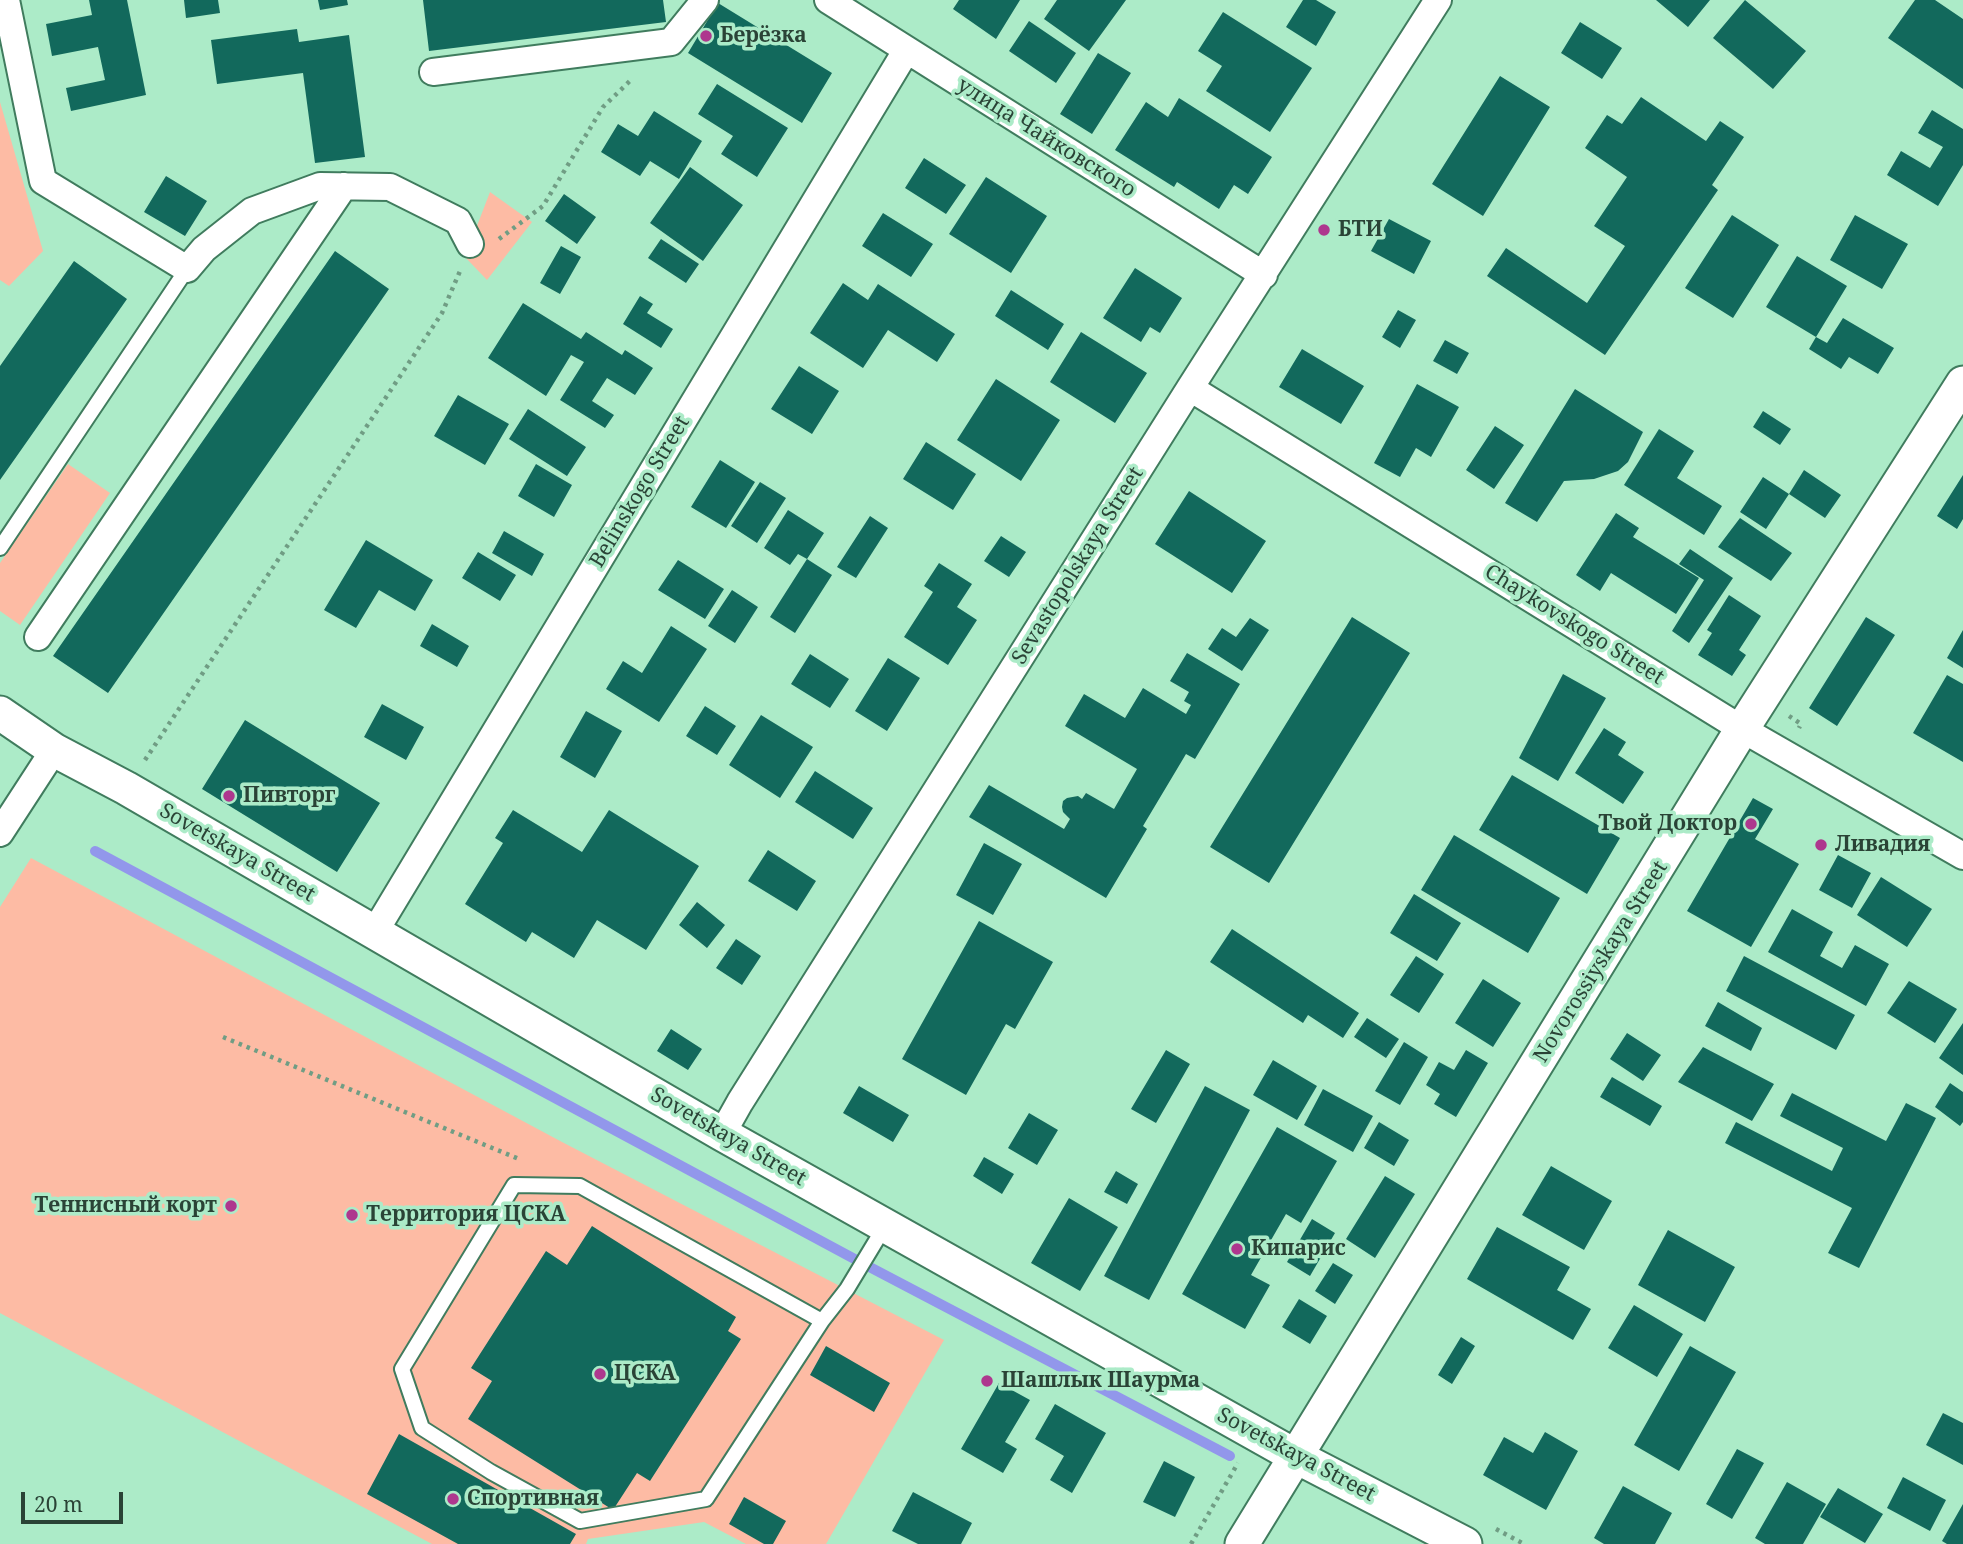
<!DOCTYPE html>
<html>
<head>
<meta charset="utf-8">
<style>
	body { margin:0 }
	#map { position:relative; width:1963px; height:1544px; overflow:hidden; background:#acebc8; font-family:"Noto Serif",serif }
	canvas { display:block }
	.scale { position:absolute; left:21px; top:1492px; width:102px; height:32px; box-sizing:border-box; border:4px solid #2a4336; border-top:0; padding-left:9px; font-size:21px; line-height:24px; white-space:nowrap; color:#2a4336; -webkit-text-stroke:5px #acebc8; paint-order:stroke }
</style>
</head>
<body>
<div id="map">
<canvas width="1963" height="1544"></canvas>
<div class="scale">20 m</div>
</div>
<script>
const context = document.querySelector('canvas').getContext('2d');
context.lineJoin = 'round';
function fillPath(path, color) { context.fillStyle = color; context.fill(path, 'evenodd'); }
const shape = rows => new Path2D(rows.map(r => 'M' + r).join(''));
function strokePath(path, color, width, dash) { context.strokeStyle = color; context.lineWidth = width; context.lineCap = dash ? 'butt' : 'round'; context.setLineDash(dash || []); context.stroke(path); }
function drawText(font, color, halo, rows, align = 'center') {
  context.font = font + ' "Noto Serif",serif'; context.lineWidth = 7; context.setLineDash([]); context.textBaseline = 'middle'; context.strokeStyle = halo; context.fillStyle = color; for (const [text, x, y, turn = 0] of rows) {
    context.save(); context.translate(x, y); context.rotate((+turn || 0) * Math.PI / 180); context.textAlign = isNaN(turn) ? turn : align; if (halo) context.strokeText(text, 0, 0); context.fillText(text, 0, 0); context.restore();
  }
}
const green = shape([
	[0,102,43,251,9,286,0,280],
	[490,192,532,222,487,280,465,257],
	[68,464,110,493,20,625,0,611,0,563],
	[31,858,562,1142,944,1340,826,1544,746,1544,704,1522,588,1539,586,1544,432,1544,0,1313,0,907]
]);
const stream = shape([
	[95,851,862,1263,1230,1456]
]);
const building = shape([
	[89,0,127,0,146,95,71,111,66,88,105,80,98,47,52,56,46,24,92,15],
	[184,0,218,0,220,13,186,18],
	[318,0,347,0,348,5,320,10],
	[423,0,663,0,666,22,429,51],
	[959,0,1020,0,996,39,953,9],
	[1057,0,1126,0,1089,51,1044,19],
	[1303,0,1316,0,1336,12,1316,46,1286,27],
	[1656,0,1710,0,1688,27],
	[1745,0,1806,51,1773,89,1713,38],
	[1915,0,1935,0,1963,19,1963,89,1888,38],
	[718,3,832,73,802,123,688,53],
	[1223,12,1312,68,1270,132,1206,91,1222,66,1198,51],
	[1029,21,1076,53,1056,83,1009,51],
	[1580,22,1622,48,1602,79,1561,53],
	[297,29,299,42,349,35,365,157,315,163,303,73,217,84,211,40],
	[1098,53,1131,73,1092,134,1060,114],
	[1500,76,1550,107,1483,216,1432,184],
	[717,84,788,128,757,177,721,154,733,136,698,114],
	[1641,97,1706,141,1720,121,1744,137,1712,185,1718,190,1605,355,1487,276,1506,248,1587,303,1625,246,1594,226,1627,177,1585,148,1607,115,1622,124],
	[1179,98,1272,157,1248,194,1234,185,1219,209,1177,182,1174,187,1115,150,1146,102,1168,117],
	[1932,110,1963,129,1963,165,1938,206,1887,175,1901,151,1930,168,1943,147,1918,133],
	[654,111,702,141,679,179,650,161,640,176,601,152,618,124,638,136],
	[924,158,966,185,946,214,905,188],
	[690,167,743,205,703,261,650,223],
	[166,176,207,201,185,236,144,212],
	[986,177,1047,216,1011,273,949,234],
	[564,194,596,217,577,244,545,221],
	[883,213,933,244,911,277,862,246],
	[1732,215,1779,245,1733,318,1685,288],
	[1855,215,1908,244,1882,289,1830,260],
	[1389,219,1431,241,1414,274,1371,251],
	[661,239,699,264,686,283,648,258],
	[561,246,581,257,560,294,540,283],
	[335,251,389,289,108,693,53,656],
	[1797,256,1847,286,1816,337,1827,343,1843,318,1894,348,1878,374,1849,357,1841,369,1809,349,1816,337,1766,307],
	[74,261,127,299,0,480,0,366],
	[1135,268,1182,298,1160,333,1150,327,1141,342,1103,318],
	[843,283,868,300,878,284,955,334,937,362,888,330,863,368,810,333],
	[1011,290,1064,324,1048,350,995,316],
	[640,296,653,304,647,313,673,329,661,348,623,324],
	[523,303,581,339,586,332,622,355,625,350,653,368,635,395,607,378,592,401,614,415,605,428,560,400,584,362,571,355,546,396,488,358],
	[1398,310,1416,320,1400,348,1382,337],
	[1081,332,1147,373,1115,423,1050,382],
	[1445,340,1469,353,1457,374,1433,361],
	[1302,349,1364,386,1341,424,1279,387],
	[799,366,839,391,812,434,771,409],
	[996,379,1060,420,1021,481,957,440],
	[1417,384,1459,407,1431,457,1416,448,1400,477,1374,463],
	[1575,389,1643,432,1628,462,1618,471,1594,479,1564,481,1537,522,1505,503],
	[458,395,509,424,485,465,434,436],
	[528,409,586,447,567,476,509,439],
	[1763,411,1791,429,1780,445,1753,427],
	[1495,426,1524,445,1494,489,1466,470],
	[1659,429,1694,451,1677,478,1722,506,1704,535,1624,485],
	[926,442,976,474,953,510,903,479],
	[720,460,755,482,726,528,691,507],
	[536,464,572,485,554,517,518,496],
	[1804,470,1841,495,1825,518,1789,494,1766,529,1740,512,1763,477,1789,494],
	[1963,475,1963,519,1957,529,1937,516],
	[760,482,786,498,757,543,731,526],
	[1189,491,1266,541,1232,593,1155,544],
	[788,510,824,533,807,559,798,554,790,565,764,548],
	[1616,513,1639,528,1633,537,1699,578,1676,614,1611,573,1600,591,1576,575],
	[870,516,888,528,856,578,837,567],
	[1740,518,1792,553,1771,581,1718,547],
	[504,531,544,554,532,576,492,553],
	[1001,536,1026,552,1009,577,984,561],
	[366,540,433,580,415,611,379,590,356,628,324,610],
	[1690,549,1733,578,1689,643,1672,631,1704,580,1679,564],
	[478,552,516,575,500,601,462,578],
	[807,559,832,575,795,633,770,617],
	[678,560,724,589,705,619,658,590],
	[939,563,972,584,957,607,977,620,948,665,904,637,933,592,924,586],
	[732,590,758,607,735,643,708,626],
	[1729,595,1761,616,1739,650,1746,655,1732,676,1698,655,1712,633,1707,630],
	[1352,617,1410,653,1269,883,1210,847],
	[1866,617,1895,635,1837,726,1809,708],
	[1250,618,1269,630,1242,671,1208,649,1222,628,1236,637],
	[432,624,469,646,457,667,420,646],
	[671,626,707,649,659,722,606,689,623,661,642,673],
	[1963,630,1963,668,1947,658],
	[1187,653,1240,684,1195,759,1186,754,1143,826,1147,829,1106,898,969,817,989,785,1064,829,1070,819,1063,812,1062,807,1063,801,1067,798,1078,796,1082,799,1086,793,1114,809,1137,769,1065,726,1084,694,1125,718,1143,688,1186,714,1191,705,1184,701,1189,692,1170,681],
	[810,654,849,679,830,708,791,684],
	[888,658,920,678,887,731,855,711],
	[1563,674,1606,698,1558,781,1519,758],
	[1947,675,1963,684,1963,762,1913,733],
	[382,704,424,727,406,760,364,737],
	[705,706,736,726,717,755,686,736],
	[586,711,622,731,595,778,560,757],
	[761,715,813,747,780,798,729,765],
	[245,720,380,803,337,872,202,789],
	[1604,728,1626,742,1618,755,1644,772,1623,804,1575,773],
	[815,771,873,808,853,839,795,802],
	[1512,775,1620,838,1587,894,1479,830],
	[1753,798,1773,809,1755,839,1799,864,1751,947,1687,911],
	[513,810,582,852,609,810,699,866,646,950,597,920,574,958,532,932,526,942,465,904,503,843,495,838],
	[1454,835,1560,898,1528,953,1421,890],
	[984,843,1022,864,993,915,956,895],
	[768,850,816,881,797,911,748,881],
	[1838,855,1871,873,1852,908,1819,890],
	[1881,877,1932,909,1907,947,1857,915],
	[1414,894,1461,923,1437,961,1390,933],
	[697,902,725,925,707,948,679,925],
	[1792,909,1833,932,1820,956,1842,968,1855,945,1889,964,1866,1006,1768,952],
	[979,921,1053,962,1015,1029,1006,1024,966,1095,902,1059],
	[1232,929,1359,1013,1343,1038,1308,1015,1303,1023,1210,962],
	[736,939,761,956,742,985,716,968],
	[1416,956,1444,974,1419,1013,1390,995],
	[1744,956,1855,1015,1836,1050,1726,991],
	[1483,979,1521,1003,1493,1047,1455,1023],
	[1909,981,1957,1009,1935,1043,1887,1013],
	[1718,1002,1762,1028,1751,1051,1705,1026],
	[1367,1018,1399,1039,1386,1058,1354,1037],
	[1963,1023,1963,1075,1939,1058],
	[671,1029,702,1049,688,1070,657,1051],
	[1627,1033,1661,1055,1643,1081,1610,1059],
	[1404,1042,1428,1057,1400,1105,1375,1091],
	[1703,1047,1774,1084,1752,1121,1678,1082],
	[1166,1050,1190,1064,1156,1123,1131,1109],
	[1466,1050,1488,1063,1456,1117,1434,1104,1440,1094,1426,1085,1439,1062,1454,1070],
	[1273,1060,1317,1086,1297,1120,1253,1095],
	[1612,1077,1662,1106,1650,1126,1600,1097],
	[1950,1083,1963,1092,1963,1122,1960,1126,1935,1107],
	[859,1086,909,1115,893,1142,843,1113],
	[1205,1086,1250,1110,1149,1300,1104,1276],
	[1323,1089,1373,1116,1353,1152,1304,1125],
	[1792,1093,1886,1141,1906,1103,1936,1118,1859,1268,1828,1253,1852,1208,1725,1143,1736,1122,1832,1171,1843,1148,1780,1116],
	[1029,1113,1058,1130,1037,1165,1008,1148],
	[1379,1122,1409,1140,1394,1166,1364,1148],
	[1277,1127,1337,1161,1301,1223,1286,1214,1251,1275,1270,1285,1245,1329,1182,1294],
	[984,1157,1014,1174,1002,1194,973,1176],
	[1551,1166,1612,1201,1584,1250,1522,1215],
	[1116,1171,1138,1184,1127,1204,1104,1192],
	[1385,1176,1415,1194,1375,1258,1346,1239],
	[1069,1198,1118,1227,1080,1291,1031,1263],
	[1312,1219,1335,1233,1310,1276,1287,1262],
	[592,1226,736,1317,728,1331,741,1339,650,1481,637,1473,613,1510,468,1419,492,1381,471,1368,546,1251,567,1265],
	[1497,1227,1570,1267,1557,1290,1591,1309,1573,1340,1467,1279],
	[1668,1230,1735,1267,1705,1322,1638,1285],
	[1333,1263,1353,1275,1335,1304,1315,1291],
	[1299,1299,1327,1316,1310,1344,1282,1327],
	[1634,1305,1683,1334,1657,1377,1608,1348],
	[1461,1337,1475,1346,1452,1384,1438,1375],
	[826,1346,890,1383,874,1412,810,1375],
	[1690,1346,1736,1372,1679,1471,1634,1445],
	[999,1383,1030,1400,1005,1442,1017,1449,1003,1473,961,1449],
	[1055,1404,1106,1433,1072,1493,1050,1480,1064,1456,1035,1439],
	[1943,1413,1963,1423,1963,1465,1926,1445],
	[1545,1432,1578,1451,1546,1510,1483,1475,1504,1437,1533,1453],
	[399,1434,576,1534,570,1544,458,1544,367,1494],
	[1737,1449,1764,1463,1732,1519,1706,1504],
	[1164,1461,1195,1477,1175,1517,1143,1502],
	[1903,1477,1946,1500,1930,1531,1887,1508],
	[1787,1482,1826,1504,1803,1544,1765,1544,1755,1538],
	[1623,1486,1672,1513,1655,1544,1604,1544,1594,1538],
	[1838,1488,1883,1514,1865,1543,1820,1517],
	[913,1492,972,1523,961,1544,918,1544,892,1531],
	[744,1497,786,1521,773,1544,764,1544,729,1524],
	[1963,1504,1963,1544,1947,1544,1942,1541]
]);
const path = shape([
	[499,239,543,206,603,107,633,78],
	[1789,716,1801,724,1799,728],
	[145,760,442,313,460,271],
	[223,1037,519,1159],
	[1496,1529,1524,1544],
	[1191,1544,1238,1463]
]);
const service = shape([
	[0,548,187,269],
	[822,1321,580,1186,514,1185,402,1369,422,1428,491,1472,580,1521,706,1499,822,1321,847,1289,885,1226]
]);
const minor = shape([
	[6,0,43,181,187,269,204,249,252,211,320,186,390,187,458,221,470,244],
	[828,0,1264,275],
	[433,72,671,42,705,0],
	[1190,388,1742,729,1963,856],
	[38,637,344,186],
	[0,833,54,750],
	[374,933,906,51],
	[722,1134,740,1102,1190,388,1438,0]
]);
const tertiary = shape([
	[0,713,54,750,126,788,722,1134,1297,1457,1465,1544],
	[1242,1544,1742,729,1963,383]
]);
const markers = [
	[706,36,7,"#ae378e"],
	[1324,230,7,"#ae378e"],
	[229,796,7,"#ae378e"],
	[1751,824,7,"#ae378e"],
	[1821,845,7,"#ae378e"],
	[231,1206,7,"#ae378e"],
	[352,1215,7,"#ae378e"],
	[1237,1249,7,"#ae378e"],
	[600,1374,7,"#ae378e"],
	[987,1381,7,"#ae378e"],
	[453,1499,7,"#ae378e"]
];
const poiNames = [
	["Берёзка",720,36],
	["БТИ",1338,230],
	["Пивторг",243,796],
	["Твой Доктор",1737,824,"right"],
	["Ливадия",1835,845],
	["Теннисный корт",217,1206,"right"],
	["Территория ЦСКА",366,1215],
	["Кипарис",1251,1249],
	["ЦСКА",614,1374],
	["Шашлык Шаурма",1001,1381],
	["Спортивная",467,1499]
];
const streetNames = [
	["улица Чайковского",1046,138,32],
	["Belinskogo Street",640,492,-59],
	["Sevastopolskaya Street",1078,566,-58],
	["Chaykovskogo Street",1574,625,32],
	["Sovetskaya Street",237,853,30],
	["Novorossiyskaya Street",1601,962,-58],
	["Sovetskaya Street",728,1137,30],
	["Sovetskaya Street",1296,1455,28]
];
fillPath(green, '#fdbba4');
strokePath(stream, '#9297eb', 10);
fillPath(building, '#12695c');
strokePath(service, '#407c5e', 18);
strokePath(minor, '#407c5e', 30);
strokePath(tertiary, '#407c5e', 37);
strokePath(path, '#709d84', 4.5, [3.5, 5]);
strokePath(service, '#fff', 14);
strokePath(minor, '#fff', 26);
strokePath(tertiary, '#fff', 33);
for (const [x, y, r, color] of markers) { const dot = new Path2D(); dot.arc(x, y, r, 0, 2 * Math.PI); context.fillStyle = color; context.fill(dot); strokePath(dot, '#acebc8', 2.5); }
drawText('bold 21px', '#2a4336', '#acebc8', poiNames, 'left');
drawText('21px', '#2a4336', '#acebc8', streetNames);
</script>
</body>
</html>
